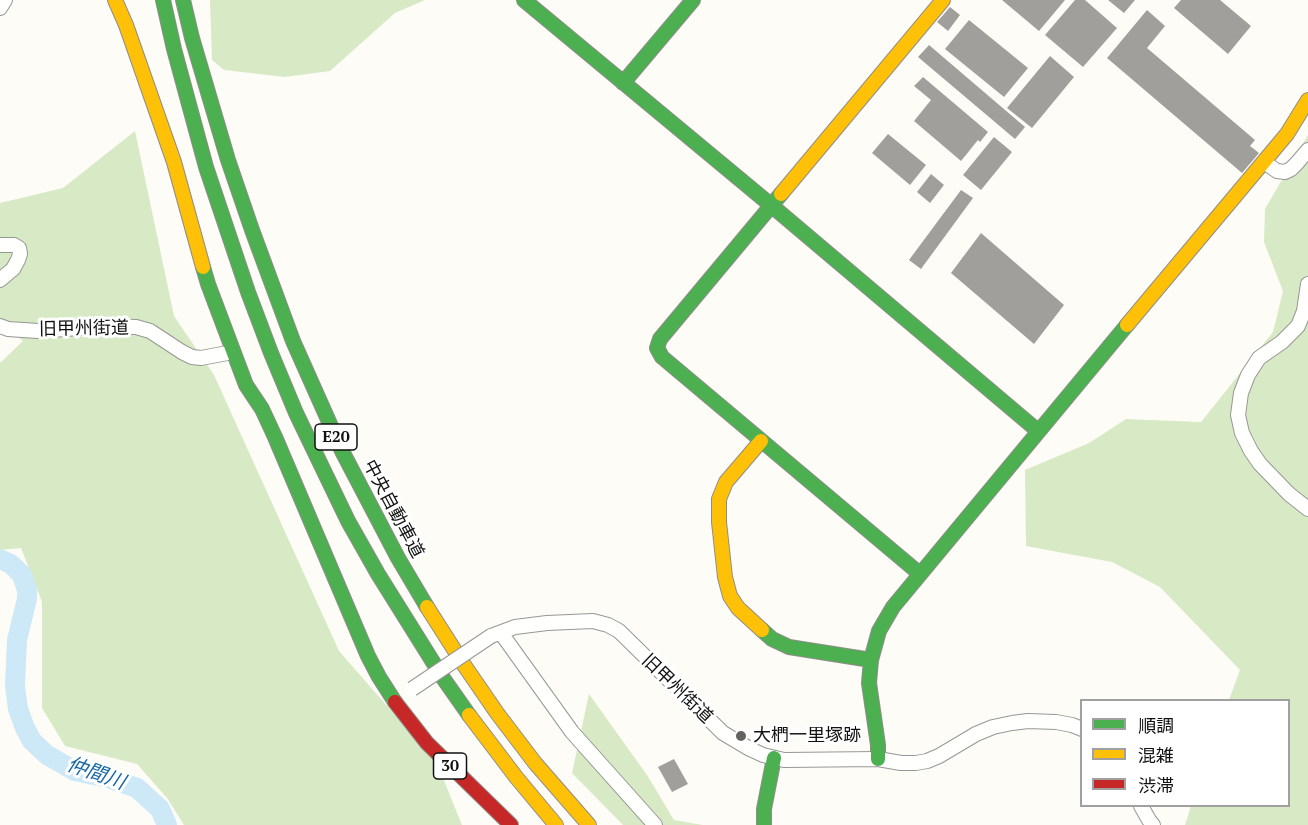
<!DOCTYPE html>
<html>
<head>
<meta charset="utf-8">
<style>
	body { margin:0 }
	#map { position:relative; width:1308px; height:825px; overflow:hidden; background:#fdfcf7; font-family:"PT Serif","Noto Sans JP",serif }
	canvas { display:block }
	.legend { position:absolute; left:1080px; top:699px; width:210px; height:108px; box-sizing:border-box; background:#fff; border:2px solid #a0a0a0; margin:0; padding:8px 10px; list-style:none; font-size:18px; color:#111 }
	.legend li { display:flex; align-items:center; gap:12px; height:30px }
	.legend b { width:30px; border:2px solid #a0a0a0 }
</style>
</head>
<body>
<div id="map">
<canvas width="1308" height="825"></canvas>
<ul class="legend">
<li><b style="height:8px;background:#4caf50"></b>順調</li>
<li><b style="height:8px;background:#ffc107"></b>混雑</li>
<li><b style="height:8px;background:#c62828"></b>渋滞</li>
</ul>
</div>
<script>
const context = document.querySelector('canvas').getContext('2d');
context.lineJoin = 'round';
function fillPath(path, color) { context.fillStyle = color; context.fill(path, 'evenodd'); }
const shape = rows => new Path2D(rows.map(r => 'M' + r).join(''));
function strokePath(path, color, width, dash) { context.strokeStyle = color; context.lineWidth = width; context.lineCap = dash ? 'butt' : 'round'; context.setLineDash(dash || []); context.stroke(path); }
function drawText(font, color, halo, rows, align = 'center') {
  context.font = font + ' "PT Serif","Noto Sans JP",serif'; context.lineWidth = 6; context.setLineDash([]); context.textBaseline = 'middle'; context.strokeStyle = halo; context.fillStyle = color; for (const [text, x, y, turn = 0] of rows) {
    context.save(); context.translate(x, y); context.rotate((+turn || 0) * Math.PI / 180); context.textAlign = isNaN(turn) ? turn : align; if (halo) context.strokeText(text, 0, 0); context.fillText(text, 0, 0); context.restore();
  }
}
const forest = shape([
	[210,0,425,0,395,13,330,71,285,77,224,70,212,60],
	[135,131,174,316,214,375,339,651,437,763,462,825,184,825,167,798,137,764,65,746,42,708,42,602,21,548,0,550,0,362,1,362,23,341,0,323,0,203,63,188],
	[1308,135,1308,825,1185,825,1191,806,1288,806,1288,700,1229,700,1240,670,1160,587,1112,562,1026,546,1025,470,1089,443,1126,419,1201,422,1273,332,1283,291,1264,242,1265,209],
	[589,694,647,775,674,820,703,825,623,825,572,773]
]);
const river = shape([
	[0,559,11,564,22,575,27,590,27,599,17,640,15,686,18,709,25,728,32,741,47,755,75,771,108,778,137,788,160,809,167,825]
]);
const building = shape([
	[1002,0,1065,0,1039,31],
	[1075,0,1085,0,1117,28,1083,67,1045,35],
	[1108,0,1135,0,1124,13],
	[1181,0,1220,0,1251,26,1228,54,1174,8],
	[950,7,960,15,948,31,937,22],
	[1147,10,1165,26,1147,48,1255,140,1250,146,1259,153,1242,173,1107,58],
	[969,20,1028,68,1004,97,945,49],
	[929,45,1025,127,1015,139,918,57],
	[1050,56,1074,77,1032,128,1007,108],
	[923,77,988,132,980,142,978,140,961,161,914,121,931,100,914,86],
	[888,134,926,165,910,185,872,153],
	[994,137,1012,152,981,190,963,175],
	[931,174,944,185,930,203,917,192],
	[961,190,973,198,921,269,909,260],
	[981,233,1064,305,1034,344,951,273],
	[674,759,688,784,672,792,658,767]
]);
const street = shape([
	[0,8,5,0],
	[1264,162,1277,171,1285,172,1291,169,1297,163,1308,150],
	[0,245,14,245,19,248,20,254,18,260,13,269,0,280],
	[1308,284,1304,311,1298,326,1282,342,1259,358,1248,375,1241,393,1238,415,1242,433,1251,451,1260,464,1289,494,1308,509],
	[0,326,8,329,38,331,106,326,136,327,150,331,182,352,192,357,201,358,233,352],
	[501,633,572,732,655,825],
	[491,636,515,627,547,623,593,621,608,625,619,631,723,733,750,749,763,755,784,760,878,759,901,763,916,763,927,761,939,756,976,734,993,727,1012,723,1028,721,1056,722,1072,725,1082,729],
	[1141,806,1149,820,1153,825]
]);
const fast = shape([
	[163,0,174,49,206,167,248,292,271,353,296,413,348,521,378,574,443,678,469,715],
	[183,0,192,38,228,160,252,230,293,341,342,451,398,558,427,607],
	[524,0,772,206,1038,431],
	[623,83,693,0],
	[781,194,660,339,657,348,662,357,920,574],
	[203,267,208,284,246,385,262,409,275,437,368,656,379,677,395,702],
	[762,630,772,639,789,647,871,660],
	[878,759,878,745,869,683,871,660,879,631,893,607,1127,325],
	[764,825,764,809,774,758]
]);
const slow = shape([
	[115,0,126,25,174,162,203,267],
	[781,194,943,0],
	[1127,325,1287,134,1308,100],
	[761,441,726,482,719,499,719,522,725,577,730,596,738,608,762,630],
	[427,607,464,665,497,713,535,763,589,825],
	[469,715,516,777,556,825]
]);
const jam = shape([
	[395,702,427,743,511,825]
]);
const streetBridge = shape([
	[412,689,491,636]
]);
const markers = [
	[741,736,6,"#646362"]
];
const shields = [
	[336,437,42],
	[450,766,33]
];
const shieldNames = [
	["E20",336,437],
	["30",450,766]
];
const streetNames = [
	["旧甲州街道",84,329,-1],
	["中央自動車道",393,509,62],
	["旧甲州街道",677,689,44]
];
const poiNames = [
	["大椚一里塚跡",753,736]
];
const waterNames = [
	["仲間川",96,774,19]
];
fillPath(forest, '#d8eac5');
strokePath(river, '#cde8f7', 20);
fillPath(building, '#a19f9c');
strokePath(street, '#979795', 16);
strokePath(fast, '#8e8d8b', 16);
strokePath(slow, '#8e8d8b', 16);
strokePath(jam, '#8e8d8b', 16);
strokePath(street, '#fffffe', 14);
strokePath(fast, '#4caf50', 14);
strokePath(slow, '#ffc107', 14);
strokePath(jam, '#c62828', 14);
strokePath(streetBridge, '#979795', 16, []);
strokePath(streetBridge, '#fffffe', 14);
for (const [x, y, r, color] of markers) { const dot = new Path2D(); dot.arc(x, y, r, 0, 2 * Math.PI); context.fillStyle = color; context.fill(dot); strokePath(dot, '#fff', 2); }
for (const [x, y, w] of shields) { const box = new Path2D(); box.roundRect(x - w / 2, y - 13, w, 26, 4.5); context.fillStyle = '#fff'; context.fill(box); strokePath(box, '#111', 1.5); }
drawText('bold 16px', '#111', null, shieldNames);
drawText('18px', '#111', '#fff', streetNames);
drawText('18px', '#111', '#fff', poiNames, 'left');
drawText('italic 20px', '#1768a6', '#fff', waterNames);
</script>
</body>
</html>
